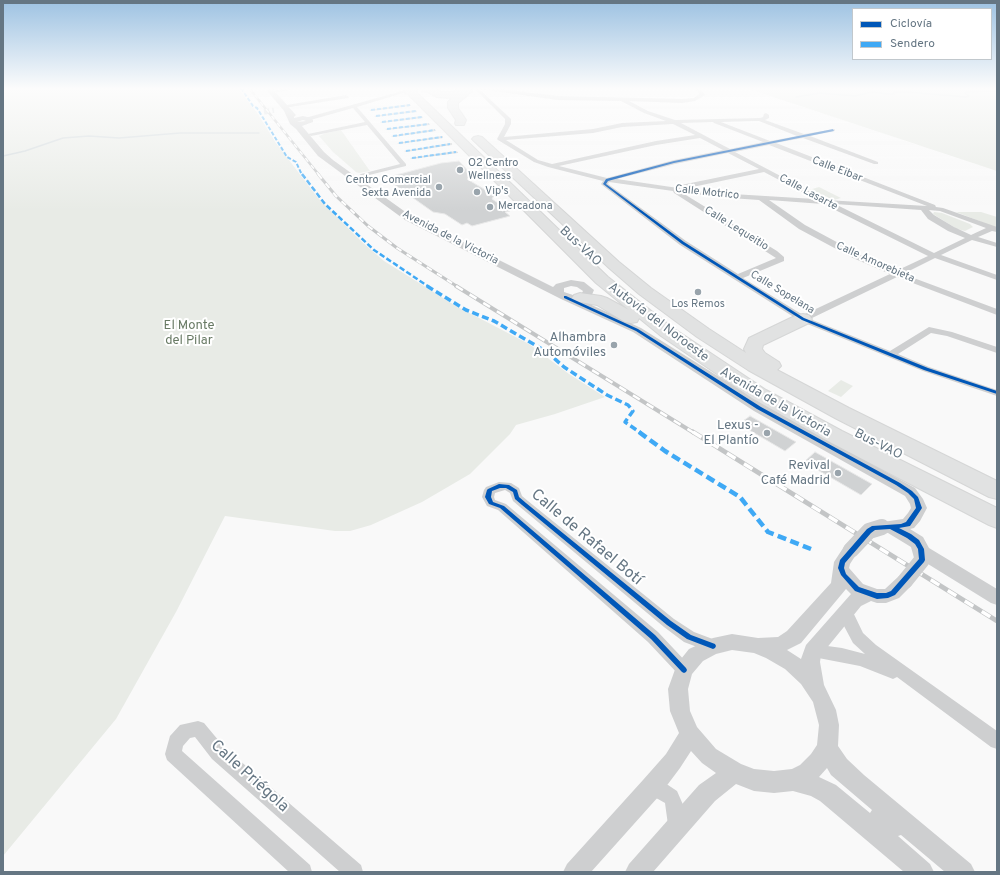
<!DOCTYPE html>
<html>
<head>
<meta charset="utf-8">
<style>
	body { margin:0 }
	#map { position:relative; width:1000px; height:875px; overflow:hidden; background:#f9f9f9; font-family:Overpass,sans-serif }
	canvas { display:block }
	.frame { position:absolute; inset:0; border:4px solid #657683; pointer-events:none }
	.legend { position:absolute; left:852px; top:8px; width:140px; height:52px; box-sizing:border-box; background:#fff; border:1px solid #c1c8cd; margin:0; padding:5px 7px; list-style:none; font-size:12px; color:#657683 }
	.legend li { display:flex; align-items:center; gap:8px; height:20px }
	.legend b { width:20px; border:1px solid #c1c8cd }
</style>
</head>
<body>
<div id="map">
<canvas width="1000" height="875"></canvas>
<div class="frame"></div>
<ul class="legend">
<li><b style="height:5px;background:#0057b8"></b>Ciclovía</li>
<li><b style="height:5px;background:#3fa9f5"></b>Sendero</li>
</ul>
</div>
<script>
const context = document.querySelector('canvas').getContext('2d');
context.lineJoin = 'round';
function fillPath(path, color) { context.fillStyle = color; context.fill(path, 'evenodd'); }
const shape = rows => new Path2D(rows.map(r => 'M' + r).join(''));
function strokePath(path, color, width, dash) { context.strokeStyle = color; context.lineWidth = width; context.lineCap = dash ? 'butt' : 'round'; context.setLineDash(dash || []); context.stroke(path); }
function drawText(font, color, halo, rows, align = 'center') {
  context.font = font + ' Overpass,sans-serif'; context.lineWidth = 4; context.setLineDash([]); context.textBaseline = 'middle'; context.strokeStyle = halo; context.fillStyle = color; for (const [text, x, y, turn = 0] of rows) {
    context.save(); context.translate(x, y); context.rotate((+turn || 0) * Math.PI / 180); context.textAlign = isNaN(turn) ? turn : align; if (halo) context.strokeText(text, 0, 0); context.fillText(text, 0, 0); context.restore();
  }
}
const green = shape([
	[3,88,238,88,258,114,276,143,318,198,362,242,384,261,456,306,529,344,569,374,605,397,555,414,516,425,510,434,470,474,422,502,371,525,350,531,335,531,225,516,176,612,116,719,3,856],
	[746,88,997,88,997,171],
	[341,130,370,171,359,173,356,172,333,152,319,136,326,133],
	[819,187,841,198,830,201,809,190],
	[934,212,942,213,970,224,973,227,965,231,957,229,933,214],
	[956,212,981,212,997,217,997,228],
	[841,380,853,386,841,397,828,391]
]);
const stream = shape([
	[796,97,820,93,855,96,872,92,889,94,894,94,893,93,895,92,907,92,966,97,969,96,965,93,966,92,997,91],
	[3,156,25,151,63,138,89,136,119,138,180,133,259,133]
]);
const building = shape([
	[459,161,474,177,467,179,494,195,492,199,510,211,505,212,510,216,472,226,467,223,462,225,445,214,433,212,385,178,441,163,459,161],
	[750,416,796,442,785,451,739,424,750,416],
	[815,452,872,484,861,495,804,462,815,452]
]);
const minorTunnel = shape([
	[404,92,431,89],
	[264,112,274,110]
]);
const pedestrian = shape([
	[410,104,411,106,371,111,369,110,410,104],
	[416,110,417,112,376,117,374,116,416,110],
	[422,116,423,118,382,123,380,122,422,116],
	[429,123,430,125,387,130,385,129,429,123],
	[435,129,436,131,393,137,391,136,435,129],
	[442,136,443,136,443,138,399,144,397,143,442,136],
	[450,143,452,143,452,145,406,152,404,151,450,143],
	[456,151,458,152,458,153,412,159,410,158,456,151]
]);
const minor = shape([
	[286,88,300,88,272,93,270,92,286,88],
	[474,88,494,88,558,96,682,99,694,98,699,94,698,91,693,88,700,88,705,95,695,101,682,103,629,101,648,111,675,120,760,118,763,117,764,114,766,113,769,115,769,118,765,120,804,134,835,129,835,131,810,136,878,162,878,164,874,164,803,138,776,143,935,205,936,207,943,208,997,227,997,232,992,231,978,237,997,243,997,247,972,240,941,255,997,275,997,280,935,258,903,274,997,309,997,315,897,277,810,319,890,351,929,327,952,332,997,347,997,353,947,336,931,333,898,354,929,367,997,390,997,396,923,371,800,321,680,245,602,185,601,184,603,181,548,167,534,162,498,140,497,139,505,124,505,119,474,88],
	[479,89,558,100,621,101,644,113,666,121,622,123,593,129,504,137,511,124,511,119,479,89],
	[753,121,759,121,797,136,770,141,721,122,753,121],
	[713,122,714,123,763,142,730,149,681,123,713,122],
	[673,124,695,135,656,141,552,164,538,160,506,140,593,133,622,127,673,124],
	[700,138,723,150,674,160,607,178,559,166,656,145,700,138],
	[769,145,927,206,826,200,735,152,769,145],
	[728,153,759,169,681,185,679,186,678,188,617,179,675,164,728,153],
	[764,172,815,199,716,193,683,189,764,172],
	[609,182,673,191,674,193,776,258,738,274,686,241,608,184,609,182],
	[681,192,716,197,759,200,799,229,853,258,890,274,803,315,743,278,784,261,784,257,777,251,681,192],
	[769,200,823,204,928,256,896,271,859,254,805,225,769,200],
	[835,204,921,210,928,219,948,231,965,238,934,253,835,204],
	[929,210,940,211,986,228,971,235,954,227,934,215,929,210],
	[402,91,406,92,357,107,406,164,406,166,365,176,360,181,356,181,355,178,361,174,400,164,367,125,311,136,308,134,365,122,353,108,307,121,304,119,305,118,402,91],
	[346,95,349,97,348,98,284,108,281,106,346,95],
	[499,482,511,483,519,488,522,496,528,501,674,619,694,632,718,641,720,646,718,651,713,653,684,642,664,627,520,507,513,501,510,493,505,490,495,493,494,497,495,500,506,504,658,632,689,665,692,670,689,675,684,677,679,675,648,642,498,510,487,506,482,497,484,490,486,487,499,482],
	[846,606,851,608,863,633,876,645,997,731,997,749,991,747,897,677,893,679,860,666,808,656,806,651,808,646,813,644,842,648,865,654,853,643,844,626,839,612,841,608,846,606],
	[198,721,204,723,224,747,361,865,363,872,340,872,212,759,195,737,190,738,183,746,182,751,310,865,312,872,289,872,167,760,165,754,170,736,180,725,198,721],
	[651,779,668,785,677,791,684,807,686,825,683,831,677,834,671,831,668,825,665,803,658,799,645,794,642,788,645,782,651,779]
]);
const tertiary = shape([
	[265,88,272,88,295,114,296,115,294,117,294,118,303,116,311,118,313,120,313,122,302,126,324,152,333,160,411,216,553,287,556,284,571,280,584,282,594,290,591,297,581,300,641,328,764,405,915,488,923,499,927,508,920,521,914,528,910,529,923,537,929,548,997,589,997,605,991,603,928,564,922,567,916,565,911,547,888,533,876,531,874,527,876,523,903,519,908,513,911,508,910,504,905,496,754,411,633,332,561,299,405,220,318,156,296,129,290,124,284,111,265,88],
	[303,120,306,121,297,122,303,120],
	[571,286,577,287,583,291,582,293,573,295,564,292,564,288,571,286],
	[851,543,857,545,859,550,850,564,849,568,863,584,877,589,885,589,899,576,905,574,911,576,914,581,911,586,899,598,886,603,877,603,871,601,861,606,821,655,820,662,824,685,836,710,839,725,838,746,847,759,864,775,971,864,975,872,945,872,901,835,898,836,930,864,934,872,904,872,820,801,811,796,793,791,774,793,754,791,736,784,715,801,653,872,625,872,629,864,699,785,716,773,702,763,691,751,680,768,659,796,591,872,563,872,567,864,643,780,666,754,679,733,670,711,668,689,677,664,689,649,713,638,732,634,758,638,778,637,787,631,831,583,834,562,845,545,851,543],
	[846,589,851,594,806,645,801,659,787,650,801,643,846,589],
	[732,650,754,653,766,658,785,669,801,684,813,702,819,725,817,745,811,754,800,765,792,769,774,771,754,769,741,764,716,749,697,727,690,711,688,689,692,674,703,661,716,654,732,650],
	[827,768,831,775,872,810,870,813,836,785,819,777,827,768]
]);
const motorway = shape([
	[402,88,412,88,608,277,673,328,766,390,842,431,997,508,997,528,989,525,828,441,752,398,661,336,639,318,637,322,631,323,625,322,597,305,574,301,572,298,574,295,580,293,601,296,607,298,629,310,596,283,402,88],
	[420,88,433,88,441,92,453,92,459,88,470,89,472,91,470,93,458,103,458,108,466,120,464,125,456,125,455,123,456,120,448,108,448,102,452,98,437,97,420,88],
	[478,136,482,137,619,262,651,288,709,329,746,353,744,349,749,338,797,315,803,314,809,315,812,319,809,323,763,345,762,349,765,353,779,362,781,366,777,370,849,408,997,481,997,499,989,497,835,418,748,370,697,337,639,294,609,268,474,141,472,139,474,137,478,136]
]);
const railFar3 = shape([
	[249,88,319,175]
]);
const railFar2 = shape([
	[318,174,336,196,368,226,397,248,458,287]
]);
const railFar1 = shape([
	[456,286,694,433]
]);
const rail = shape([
	[693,432,997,621]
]);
const tertiaryBridge = shape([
	[851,550,869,531,882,527],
	[905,581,922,560]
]);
const quietFar3 = shape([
	[241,88,253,106,257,108,287,157,296,162,302,175],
	[371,110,410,105],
	[376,116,416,111],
	[382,122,422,117],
	[387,129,429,124],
	[393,136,435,130],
	[399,143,442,137],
	[406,151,450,144],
	[412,158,456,152]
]);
const quietFar2 = shape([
	[302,174,325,204,374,250,429,287]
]);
const quietFar1 = shape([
	[427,286,466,310,494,321,547,352,564,367,607,395,628,405,633,411,625,422,641,433]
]);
const quiet = shape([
	[639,432,665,451,740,497,768,532,811,549]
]);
const cycleway = shape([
	[833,129,834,131,674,163,608,181,606,184,684,242,804,318,928,368,997,391,997,394,924,370,802,320,682,244,603,184,606,179,674,161,833,129],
	[564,296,566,296,638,329,761,407,900,483,912,491,918,497,922,508,910,526,899,528,911,534,919,540,924,549,925,560,924,562,895,595,888,598,877,599,855,591,841,575,838,568,840,560,867,529,872,526,901,524,906,522,916,508,914,499,908,493,896,485,757,409,636,331,564,298,564,296],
	[890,529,907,538,915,544,918,549,919,559,891,591,886,593,877,593,859,587,846,574,844,568,845,563,871,533,875,530,890,529],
	[499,484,509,485,517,490,519,497,526,503,671,621,691,635,715,644,716,646,715,648,713,649,687,639,667,625,522,505,515,499,513,492,506,488,500,488,492,491,491,497,493,502,504,506,655,635,686,668,687,670,686,672,684,673,682,672,651,639,500,508,489,504,485,497,487,490,488,489,499,484]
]);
const markers = [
	[460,170,4,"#99a4ac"],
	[439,187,4,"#99a4ac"],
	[477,192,4,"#99a4ac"],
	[490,207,4,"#99a4ac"],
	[698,292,4,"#99a4ac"],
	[614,345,4,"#99a4ac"],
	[767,433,4,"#99a4ac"],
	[838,473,4,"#99a4ac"]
];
const farPoinames = [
	["O2 Centro",468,164],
	["Wellness",468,177],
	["Centro Comercial",431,181,"right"],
	["Sexta Avenida",431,194,"right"],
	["Vip's",485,192],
	["Mercadona",498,207],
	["Los Remos",698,305,"center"]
];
const farStreetnames = [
	["Calle Eibar",837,170,21],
	["Calle Motrico",707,193,6],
	["Calle Lasarte",808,193,28],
	["Calle Lequeitio",736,229,32],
	["Avenida de la Victoria",450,238,27],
	["Calle Amorebieta",875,263,24],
	["Calle Sopelana",782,293,31]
];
const streetNames = [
	["Bus-VAO",580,247,43],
	["Autovía del Noroeste",658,323,37],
	["Avenida de la Victoria",775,403,30],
	["Bus-VAO",878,445,27]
];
const parkNames = [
	["El Monte",189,326],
	["del Pilar",189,341]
];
const poiNames = [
	["Alhambra",606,338],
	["Automóviles",606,353],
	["Lexus -",759,426],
	["El Plantío",759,441],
	["Revival",830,466],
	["Café Madrid",830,481]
];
const nearStreetnames = [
	["Calle de Rafael Botí",586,538,40],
	["Calle Priégola",249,777,42]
];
fillPath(green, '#e8ebe6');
strokePath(stream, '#ced6d9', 1.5);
fillPath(building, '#d0d2d3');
strokePath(building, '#e8e8e8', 1);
strokePath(minorTunnel, '#d4d8dc', 5.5, [5.5, 3]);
strokePath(motorway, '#d5d6d6', 2);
fillPath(pedestrian, '#cecfd0');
fillPath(minor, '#cecfd0');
fillPath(tertiary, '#cecfd0');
fillPath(motorway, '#e1e2e2');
strokePath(railFar3, '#c3c5c6', 2.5);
strokePath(railFar2, '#c3c5c6', 3);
strokePath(railFar1, '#c3c5c6', 4);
strokePath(rail, '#c3c5c6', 5);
strokePath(railFar3, '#fff', 1.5, [4.5]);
strokePath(railFar2, '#fff', 2, [6]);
strokePath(railFar1, '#fff', 2.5, [8]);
strokePath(rail, '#fff', 3.5, [10]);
strokePath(tertiaryBridge, '#cecfd0', 16);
strokePath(quietFar3, '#3fa9f5', 2, [4, 2]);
strokePath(quietFar2, '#3fa9f5', 2.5, [5.5, 2.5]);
strokePath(quietFar1, '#3fa9f5', 3.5, [7, 3.5]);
strokePath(quiet, '#3fa9f5', 4.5, [9, 4.5]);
fillPath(cycleway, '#0057b8');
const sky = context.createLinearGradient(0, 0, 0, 211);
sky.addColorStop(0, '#9dc2e2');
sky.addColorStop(0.42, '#fcfcfc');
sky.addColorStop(1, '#fcfcfc00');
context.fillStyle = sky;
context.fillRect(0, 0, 1000, 211);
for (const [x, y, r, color] of markers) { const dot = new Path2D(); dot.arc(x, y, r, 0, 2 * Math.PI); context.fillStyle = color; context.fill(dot); strokePath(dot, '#fff', 1.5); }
drawText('11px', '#657683', '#fff', farPoinames, 'left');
drawText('11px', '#657683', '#fff', farStreetnames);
drawText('13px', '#657683', '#fff', streetNames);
drawText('13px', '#687a64', '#fff', parkNames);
drawText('13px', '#657683', '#fff', poiNames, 'right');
drawText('16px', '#657683', '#fff', nearStreetnames);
</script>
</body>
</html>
